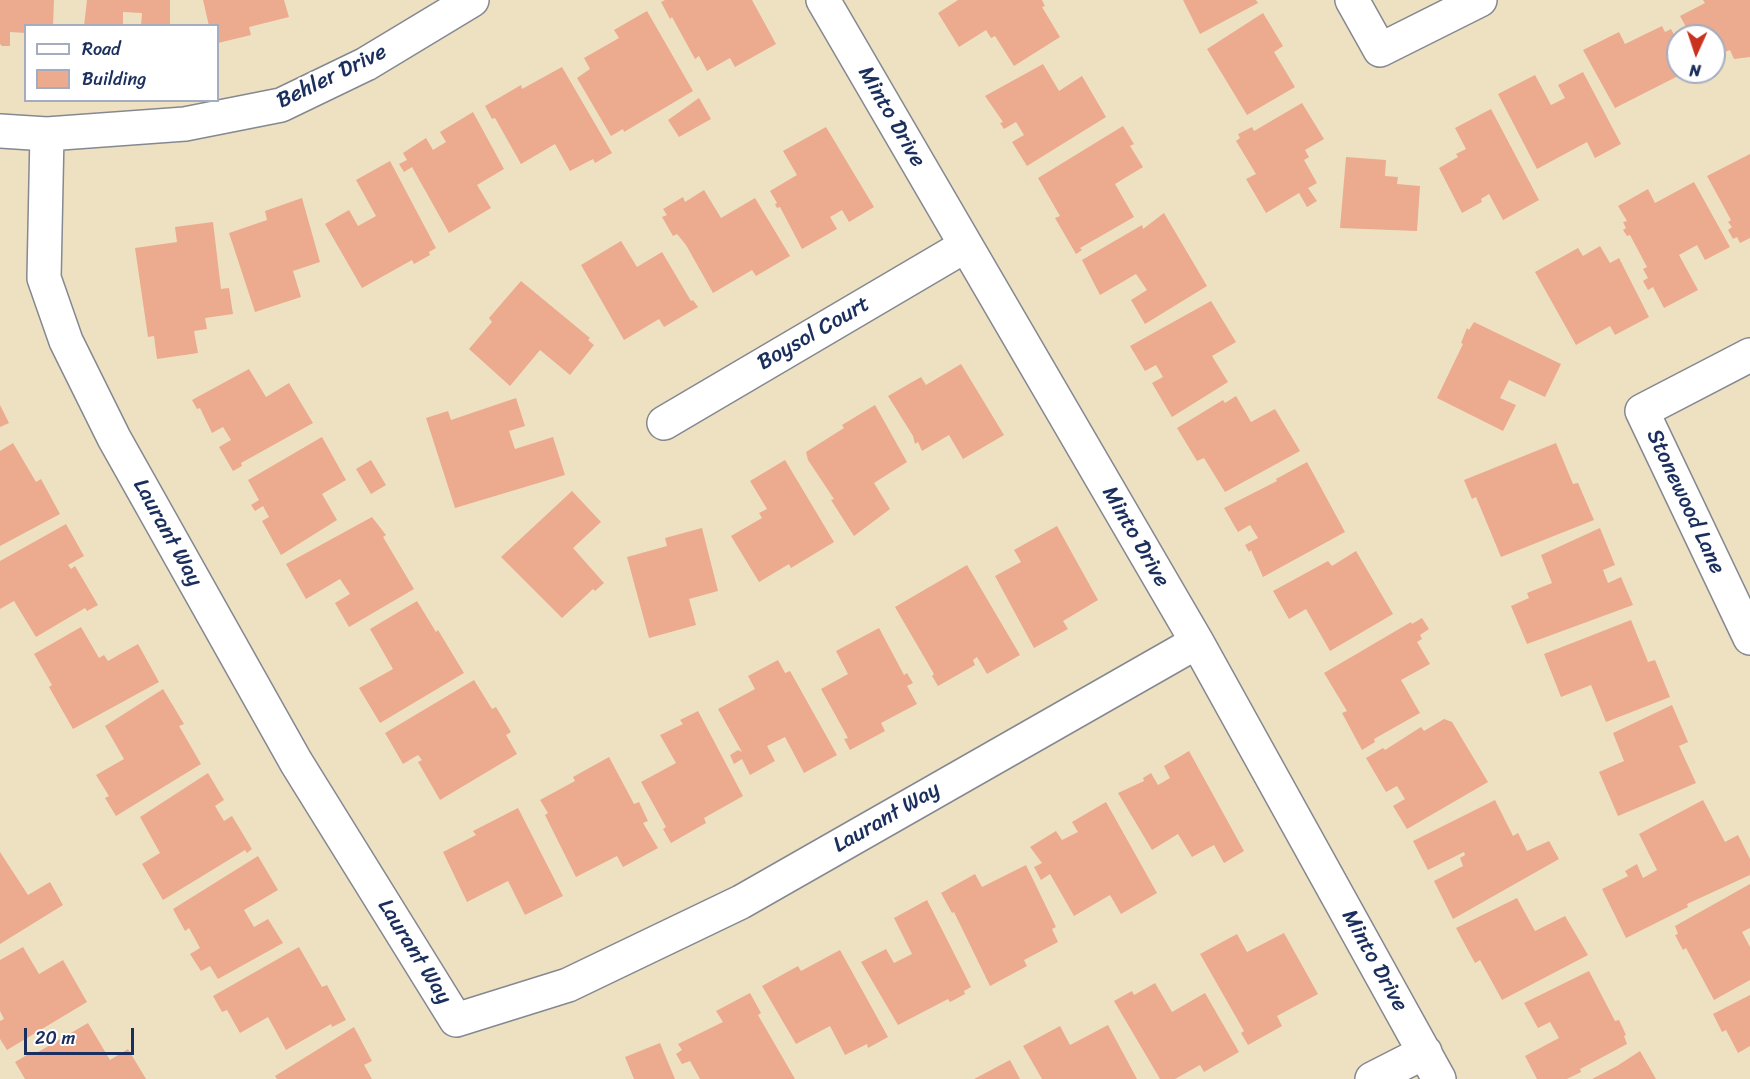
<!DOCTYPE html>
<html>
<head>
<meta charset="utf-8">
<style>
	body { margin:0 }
	#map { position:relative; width:1750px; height:1079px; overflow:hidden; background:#eee1c2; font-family:Sriracha,sans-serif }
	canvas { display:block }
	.legend { position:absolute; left:24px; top:24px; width:195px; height:78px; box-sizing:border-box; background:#fff; border:2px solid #a4acbf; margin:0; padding:8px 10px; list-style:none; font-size:18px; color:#1b2f5e }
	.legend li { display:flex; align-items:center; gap:12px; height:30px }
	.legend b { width:30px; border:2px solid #a4acbf }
	.north { position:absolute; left:1666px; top:24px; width:60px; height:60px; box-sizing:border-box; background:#fff; border:2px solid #a4acbf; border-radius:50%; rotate:183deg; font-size:16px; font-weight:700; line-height:24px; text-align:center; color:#1b2f5e }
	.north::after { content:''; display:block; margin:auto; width:21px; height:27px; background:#c8321e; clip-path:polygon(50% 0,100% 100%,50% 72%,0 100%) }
	.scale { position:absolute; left:24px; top:1028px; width:110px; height:27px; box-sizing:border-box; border:3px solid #1b2f5e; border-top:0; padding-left:8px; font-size:18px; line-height:21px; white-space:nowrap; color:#1b2f5e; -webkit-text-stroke:4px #fff; paint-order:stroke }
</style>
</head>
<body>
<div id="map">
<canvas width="1750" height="1079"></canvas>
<ul class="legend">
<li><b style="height:8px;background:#fff"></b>Road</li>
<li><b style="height:16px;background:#ecaa8e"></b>Building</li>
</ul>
<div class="north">N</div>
<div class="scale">20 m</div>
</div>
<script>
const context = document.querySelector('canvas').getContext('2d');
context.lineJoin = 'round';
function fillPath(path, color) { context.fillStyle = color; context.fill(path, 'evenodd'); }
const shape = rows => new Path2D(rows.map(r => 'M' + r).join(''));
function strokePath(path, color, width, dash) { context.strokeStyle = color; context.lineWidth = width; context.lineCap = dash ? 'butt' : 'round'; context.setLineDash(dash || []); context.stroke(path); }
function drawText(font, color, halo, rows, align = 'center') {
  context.font = font + ' Sriracha,sans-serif'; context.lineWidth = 5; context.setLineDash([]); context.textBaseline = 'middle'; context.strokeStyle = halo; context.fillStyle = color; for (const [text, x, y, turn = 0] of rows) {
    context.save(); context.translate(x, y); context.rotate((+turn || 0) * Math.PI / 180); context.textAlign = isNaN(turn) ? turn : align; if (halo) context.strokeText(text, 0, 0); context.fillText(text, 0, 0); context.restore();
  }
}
const building = shape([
	[0,0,54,0,53,26,26,26,26,33,10,32,10,46,2,46,0,44],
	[87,0,170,0,170,26,141,26,142,13,123,12,123,26,84,26],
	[203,0,284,0,289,17,249,27,251,35,218,43,218,26,209,26],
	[665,0,752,0,776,44,735,67,730,58,707,71,699,56,695,59,672,17,670,19,661,2],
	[958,0,1042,0,1045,6,1042,7,1060,37,1014,66,995,36,991,38,986,30,959,47,938,13],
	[1183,0,1256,0,1258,3,1200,34],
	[1703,0,1750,0,1750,57,1734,59,1730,50,1714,56,1714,36,1691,36,1680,16,1705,3],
	[647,11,693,91,624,132,623,129,611,136,577,78,590,69,584,58,619,38,614,30],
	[1263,13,1283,46,1274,52,1295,87,1247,115,1207,49],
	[1662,26,1665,32,1671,29,1678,42,1673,46,1678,56,1678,72,1686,72,1615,108,1583,50,1619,32,1625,44],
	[1043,64,1059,91,1082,76,1106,117,1027,166,1012,142,1024,135,1016,122,1004,129,1000,123,1003,122,985,96],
	[562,67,612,153,595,163,593,159,570,171,555,144,521,164,495,118,492,119,485,106,521,85,522,89],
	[1583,72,1621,144,1595,158,1587,142,1537,169,1498,94,1535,75,1551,105,1565,98,1558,85],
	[699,98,711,119,679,137,668,120],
	[1302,103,1324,139,1305,150,1309,157,1304,160,1317,183,1308,188,1317,201,1307,207,1299,193,1266,213,1246,179,1256,174,1236,141,1240,138,1238,134,1252,127,1254,131],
	[1491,109,1539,200,1503,220,1489,194,1481,199,1482,202,1462,213,1439,168,1458,157,1456,154,1466,149,1455,128],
	[473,112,504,169,477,185,491,208,449,233,412,167,404,172,399,164,407,160,403,153,426,138,433,150,446,142,440,132],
	[1123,126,1134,144,1130,146,1143,167,1115,184,1134,217,1080,248,1082,250,1076,254,1055,218,1060,216,1038,178],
	[826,127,874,207,849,222,842,210,830,217,837,229,802,249,780,207,777,208,775,204,777,203,770,191,797,175,783,151],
	[1750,154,1750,238,1740,243,1737,237,1733,239,1728,230,1732,227,1728,222,1731,220,1707,176],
	[1346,157,1386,160,1385,176,1398,177,1397,184,1420,186,1417,231,1340,228],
	[390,161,436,248,429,252,430,255,414,264,412,260,362,288,325,224,349,210,358,226,376,216,356,180],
	[1694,182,1730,247,1705,260,1697,245,1679,255,1698,290,1664,308,1653,287,1648,290,1643,281,1648,278,1643,269,1647,267,1630,235,1627,236,1623,230,1626,228,1623,222,1627,221,1618,206,1648,189,1655,203],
	[704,190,721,218,755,198,790,256,756,276,752,270,713,293,686,245,677,234,673,236,662,217,667,215,663,209,683,197,685,202],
	[302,198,320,262,293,271,301,297,255,312,229,233,267,220,265,211],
	[1164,213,1207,286,1145,324,1131,300,1147,290,1136,274,1100,295,1082,260,1142,225,1143,229],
	[213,222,221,289,229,288,233,314,205,318,207,329,194,331,198,353,157,359,154,336,148,337,135,248,177,242,175,227],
	[621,241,637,267,662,252,691,301,693,300,698,307,664,327,659,319,624,340,581,265],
	[1600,246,1610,263,1619,258,1649,317,1615,335,1610,326,1576,345,1535,272,1578,248,1583,256],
	[521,281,590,338,588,340,594,345,570,375,540,350,510,386,469,349,492,322,489,318],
	[1211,301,1236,342,1212,356,1228,382,1172,417,1152,383,1163,377,1156,365,1145,371,1130,346],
	[1474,322,1561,364,1545,397,1509,380,1500,398,1516,405,1503,431,1437,398,1463,344,1461,343,1467,328,1469,330],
	[961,364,1004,435,963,459,949,435,922,451,918,442,915,444,913,436,888,396,921,377,926,385],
	[249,369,266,397,289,383,313,423,241,463,242,466,233,471,219,447,231,440,223,427,212,433,200,408,197,409,192,400],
	[1236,396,1251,422,1275,409,1300,451,1225,492,1204,458,1197,461,1177,428,1223,400,1225,403],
	[516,398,525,426,509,431,515,449,553,437,565,475,455,508,426,418,448,411,451,420],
	[0,405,9,423,0,427],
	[875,405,907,462,874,483,890,509,854,536,831,500,834,499,808,460,806,452,844,428,842,425],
	[322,437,346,480,322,494,337,520,281,555,262,521,269,517,263,506,255,511,251,505,259,500,248,480],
	[13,443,36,482,41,479,60,514,0,546,0,451],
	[1556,443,1573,484,1578,483,1594,520,1501,557,1476,497,1472,499,1464,480],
	[371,460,386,485,371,494,356,469],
	[785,460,834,542,791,568,789,564,759,582,731,536,762,518,759,513,767,509,750,481],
	[1307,462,1345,532,1263,577,1251,550,1249,552,1245,545,1258,538,1250,525,1238,532,1224,508,1277,481,1276,479],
	[572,491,601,522,573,548,604,583,595,591,593,589,562,618,501,557],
	[372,517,386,535,383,537,414,589,349,627,335,603,350,594,340,579,306,599,286,564],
	[66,524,84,556,68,565,71,569,75,566,98,605,87,611,85,608,36,637,14,601,0,609,0,561],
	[1057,526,1098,600,1063,621,1068,629,1034,648,995,576,1021,562,1014,550],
	[702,528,718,591,689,599,696,625,649,638,627,557,667,546,665,538],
	[1600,528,1615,565,1603,570,1608,583,1621,577,1633,605,1527,644,1511,606,1529,598,1527,593,1552,583,1541,555],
	[1356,551,1393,614,1330,651,1306,609,1289,619,1273,591,1328,561,1332,566],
	[967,565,1020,655,987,674,977,657,973,660,975,665,938,686,932,676,934,674,895,607],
	[417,601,436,632,438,630,464,673,380,723,359,688,393,669,370,629],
	[1422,618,1429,629,1420,635,1422,639,1417,642,1430,664,1401,680,1420,713,1374,739,1375,742,1362,750,1342,713,1347,711,1324,673,1411,622,1412,624],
	[1631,620,1648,662,1655,660,1670,697,1606,722,1591,685,1561,697,1544,654],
	[81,627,99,658,104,655,108,661,138,644,159,682,73,729,49,687,52,685,34,654],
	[879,628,904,675,907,673,913,683,907,686,917,704,881,723,885,731,850,750,844,739,848,738,821,689,848,674,836,651],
	[778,660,785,673,790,671,837,755,804,773,785,737,767,746,775,761,750,775,742,759,734,764,730,755,738,750,742,752,718,709,755,689,748,676],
	[474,680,492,709,496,707,511,732,506,735,517,754,440,800,418,762,422,760,418,755,403,764,385,733],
	[163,689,184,724,179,726,201,764,116,816,105,798,109,796,96,775,124,759,105,726],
	[1672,705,1688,742,1679,746,1696,783,1618,816,1599,772,1624,761,1613,733],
	[698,711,743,796,704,818,706,823,671,843,663,829,666,827,641,782,676,763,660,735,683,724,680,720],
	[1444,719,1452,722,1488,782,1407,829,1393,806,1405,799,1397,786,1386,792,1366,758,1383,748,1385,750,1421,727,1424,731],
	[1189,751,1244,851,1224,863,1214,845,1192,857,1178,834,1152,850,1118,793,1144,781,1143,778,1151,773,1158,785,1170,778,1164,766],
	[609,757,634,804,639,802,648,821,643,823,658,848,623,867,617,856,576,877,545,815,548,813,540,800,575,781,573,777],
	[208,773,224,800,215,806,224,821,232,816,252,849,247,853,245,850,163,900,142,864,160,853,140,817],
	[1495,800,1513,836,1518,833,1527,851,1549,841,1559,859,1453,919,1434,881,1463,866,1460,858,1465,855,1464,852,1428,870,1413,841],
	[1703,800,1725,842,1738,835,1750,859,1750,875,1687,904,1688,907,1626,938,1602,889,1628,876,1625,871,1637,864,1643,878,1657,870,1639,834],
	[1106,802,1157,893,1121,914,1110,895,1074,916,1050,874,1041,880,1034,867,1042,863,1030,847,1056,831,1062,840,1078,832,1072,822],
	[518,808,563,896,525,915,508,881,467,902,443,852,476,835,473,831],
	[0,852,28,895,50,882,63,905,0,944],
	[258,856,278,890,244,910,254,927,268,919,283,943,218,979,210,966,201,971,190,954,200,948,189,928,185,931,173,909],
	[1026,865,1056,927,1052,929,1058,942,1024,960,1027,966,990,986,954,912,952,913,941,893,975,874,982,887],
	[1750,884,1750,928,1742,932,1750,947,1750,980,1714,1000,1686,948,1683,950,1675,935,1678,934,1675,926],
	[1517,898,1535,931,1565,916,1588,955,1502,1000,1480,960,1475,963,1456,928],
	[927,900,971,987,964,991,965,994,950,1002,948,999,898,1025,861,962,886,949,894,963,912,954,894,918],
	[1284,933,1318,994,1277,1016,1282,1026,1248,1045,1241,1033,1244,1031,1200,954,1237,934,1247,952],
	[23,947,39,974,63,960,87,1002,7,1050,0,1039,0,1021,4,1019,0,1011,0,960],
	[299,947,322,987,327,985,346,1020,332,1027,331,1024,286,1050,268,1017,240,1033,227,1010,222,1012,213,996],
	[840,950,888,1037,868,1048,867,1044,845,1055,830,1026,796,1044,762,986,798,966,801,971],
	[1589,971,1615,1021,1619,1020,1626,1035,1624,1036,1627,1044,1580,1069,1581,1072,1567,1079,1537,1079,1525,1056,1559,1038,1550,1022,1538,1028,1524,1003],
	[1155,983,1172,1012,1205,993,1239,1052,1204,1072,1200,1065,1175,1079,1160,1079,1114,1001,1132,991,1134,995],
	[750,993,761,1013,758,1015,795,1079,700,1079,690,1061,682,1064,676,1054,682,1050,678,1044,723,1022,716,1011],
	[1750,995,1750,1046,1738,1053,1726,1030,1722,1032,1713,1014],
	[88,1023,110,1060,128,1049,146,1079,25,1079,15,1062,32,1052,33,1055],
	[1108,1025,1137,1079,1042,1079,1023,1046,1060,1026,1070,1045],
	[354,1027,372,1061,364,1065,372,1079,277,1079,275,1076],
	[660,1043,675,1079,634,1079,625,1057],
	[1640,1051,1656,1079,1592,1079,1617,1066],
	[1010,1060,1020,1079,974,1079]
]);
const street = shape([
	[823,0,1197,642,1439,1079],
	[1352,0,1380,50,1480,0],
	[0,131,47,134,185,124,281,105,366,64,472,0],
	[47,134,44,278,66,341,114,438,296,762,456,1020,568,985,741,902,1197,642],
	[1750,355,1642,411,1750,638],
	[664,423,965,246],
	[1372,1079,1425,1052]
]);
const streetNames = [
	["Behler Drive",332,77,-26],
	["Minto Drive",891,117,60],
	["Boysol Court",814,334,-30],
	["Stonewood Lane",1685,502,65],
	["Laurant Way",167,533,61],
	["Minto Drive",1135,537,60],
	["Laurant Way",887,818,-30],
	["Laurant Way",414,952,58],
	["Minto Drive",1374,961,61]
];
fillPath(building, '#ecaa8e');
strokePath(street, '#848890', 36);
strokePath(street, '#fff', 33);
drawText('22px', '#1b2f5e', '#fff', streetNames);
</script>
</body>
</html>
